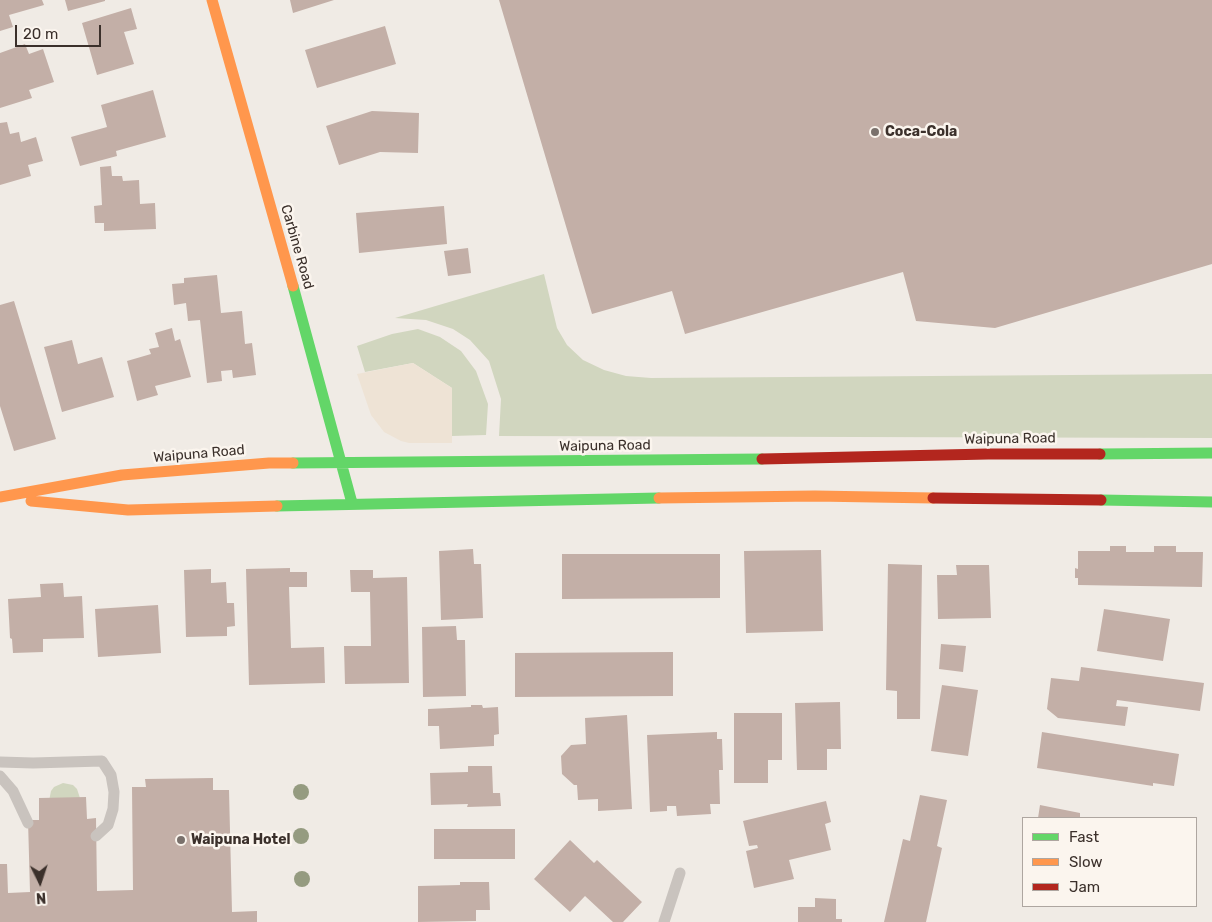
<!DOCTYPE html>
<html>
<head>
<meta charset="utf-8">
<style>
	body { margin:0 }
	#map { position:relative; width:1212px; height:922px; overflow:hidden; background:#f0ebe5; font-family:Rubik,sans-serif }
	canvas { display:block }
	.legend { position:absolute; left:1022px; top:817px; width:175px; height:90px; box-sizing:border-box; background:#fbf5ee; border:1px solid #aea6a0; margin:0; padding:6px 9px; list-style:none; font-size:15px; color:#3b302b }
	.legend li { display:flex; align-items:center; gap:10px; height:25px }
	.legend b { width:25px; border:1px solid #aea6a0 }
	.north { position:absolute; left:15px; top:857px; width:50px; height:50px; -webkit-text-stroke:4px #fbf5ee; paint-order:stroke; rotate:176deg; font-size:14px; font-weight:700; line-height:20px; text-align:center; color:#3b302b }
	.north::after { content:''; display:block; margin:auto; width:18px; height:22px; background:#3b302b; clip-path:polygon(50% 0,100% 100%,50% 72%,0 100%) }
	.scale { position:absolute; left:15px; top:25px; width:86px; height:22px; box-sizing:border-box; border:2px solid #3b302b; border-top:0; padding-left:6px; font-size:15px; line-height:18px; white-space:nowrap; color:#3b302b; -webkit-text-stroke:4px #fbf5ee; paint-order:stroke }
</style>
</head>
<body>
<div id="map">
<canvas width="1212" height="922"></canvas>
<ul class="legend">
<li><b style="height:6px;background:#63d668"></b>Fast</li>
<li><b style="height:6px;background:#ff974d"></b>Slow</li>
<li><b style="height:6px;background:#b3261e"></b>Jam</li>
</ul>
<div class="north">N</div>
<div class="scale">20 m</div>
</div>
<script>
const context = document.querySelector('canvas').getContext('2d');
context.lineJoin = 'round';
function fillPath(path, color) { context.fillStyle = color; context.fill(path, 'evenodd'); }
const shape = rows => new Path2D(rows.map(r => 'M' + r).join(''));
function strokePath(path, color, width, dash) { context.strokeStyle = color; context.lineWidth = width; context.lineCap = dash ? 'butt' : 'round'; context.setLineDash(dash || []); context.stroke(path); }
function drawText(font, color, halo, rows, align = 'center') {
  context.font = font + ' Rubik,sans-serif'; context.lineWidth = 5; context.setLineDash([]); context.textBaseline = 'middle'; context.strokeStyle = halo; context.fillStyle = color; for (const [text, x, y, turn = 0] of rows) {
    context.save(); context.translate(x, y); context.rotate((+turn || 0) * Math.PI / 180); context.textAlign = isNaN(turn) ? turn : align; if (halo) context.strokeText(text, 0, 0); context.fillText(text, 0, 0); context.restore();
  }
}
const green = shape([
	[544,274,557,328,567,345,583,360,604,370,626,376,651,378,1212,374,1212,438,499,436,501,399,489,361,470,340,453,329,426,320,395,318],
	[418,329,440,337,461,351,476,371,488,404,486,435,452,436,452,388,413,363,365,372,357,346,392,334],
	[63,783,73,785,77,789,80,798,49,801,51,791,54,787]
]);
const plaza = shape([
	[413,363,452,388,452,443,409,443,401,441,384,432,371,415,357,374]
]);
const building = shape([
	[0,0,42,0,44,5,9,15,13,27,0,31],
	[65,0,105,0,105,1,68,11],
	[290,0,334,0,293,13],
	[499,0,1212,0,1212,264,995,328,916,321,903,272,685,334,672,291,592,314],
	[131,8,137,29,124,32,134,64,97,75,82,23],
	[385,26,396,64,317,88,305,50],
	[25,44,29,54,43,49,54,82,29,90,32,98,0,108,0,53],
	[153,90,166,137,116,151,117,156,80,166,71,137,107,127,101,105],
	[372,111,419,113,418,153,380,152,339,165,326,126],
	[7,122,10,134,19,132,21,142,36,137,43,161,28,165,31,176,0,185,0,123],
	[111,166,112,176,122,176,123,181,139,180,140,204,155,203,156,229,104,231,104,223,95,223,94,206,102,205,100,167],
	[444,206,447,244,359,253,356,213],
	[468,248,471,273,448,276,444,251],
	[217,275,221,313,242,311,245,344,252,343,256,375,233,378,232,370,221,371,222,381,207,383,200,320,188,321,186,303,174,305,172,284,184,283,184,278],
	[14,301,56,439,14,451,0,406,0,305],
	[172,328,175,341,180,339,191,377,155,386,158,395,137,401,127,361,151,354,149,349,159,347,155,333],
	[72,340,78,364,102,357,114,397,62,412,44,347],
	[1110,546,1126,546,1126,552,1154,552,1154,546,1176,546,1176,552,1203,552,1202,587,1078,585,1078,578,1075,578,1075,568,1078,569,1078,551,1110,551],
	[473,549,474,564,481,564,483,618,441,620,439,551],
	[821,550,823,631,746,633,744,551],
	[562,554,720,554,720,598,562,599],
	[888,564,922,565,920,719,897,719,897,691,886,690],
	[956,565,989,565,991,618,938,619,937,575,957,575],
	[290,568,290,572,307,572,307,587,289,587,291,648,324,647,325,683,249,685,246,569],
	[211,569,211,583,226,582,227,603,234,603,235,626,227,627,227,636,186,637,184,570],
	[350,570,373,570,373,578,407,577,409,683,345,684,344,646,371,646,370,592,351,592],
	[63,583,64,597,82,596,84,638,43,639,43,652,13,653,12,639,10,638,8,599,41,597,40,584],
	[158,605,161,653,98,657,95,609],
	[1104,609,1170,619,1163,661,1097,651],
	[456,626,457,640,465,640,466,696,423,697,422,627],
	[941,644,966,646,963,672,939,669],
	[673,652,673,696,515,697,515,653],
	[1081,667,1204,683,1200,711,1117,700,1116,706,1128,707,1125,726,1058,718,1047,709,1051,678,1079,681],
	[942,685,978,690,968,756,931,751],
	[840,702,841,749,827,749,827,770,797,770,795,703],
	[471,705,482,705,483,708,498,707,499,734,494,735,494,746,440,749,439,726,428,726,428,709,471,707],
	[734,713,782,713,782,760,768,760,768,783,734,783],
	[627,715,632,809,598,811,598,799,578,800,577,785,574,785,562,774,561,756,571,745,586,744,585,718],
	[717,732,717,739,722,739,723,770,719,770,720,804,710,804,711,814,677,816,676,806,667,806,667,811,650,812,647,735],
	[1042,732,1179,754,1174,786,1153,783,1153,786,1037,768],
	[468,766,492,766,493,793,500,793,501,806,467,807,468,804,431,805,430,773,468,772],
	[213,778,213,790,229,790,232,912,257,911,257,922,0,922,0,864,7,864,8,893,30,892,28,820,39,820,39,798,86,797,87,819,96,818,97,891,133,890,132,787,146,787,145,779],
	[920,795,947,800,937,846,942,848,926,922,884,922,903,839,910,841],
	[826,801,831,822,825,824,831,850,789,860,794,879,754,888,746,851,758,848,757,845,749,846,743,821],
	[1040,805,1080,813,1080,818,1038,818],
	[434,829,515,829,515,859,434,859],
	[570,840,594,863,597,860,642,902,623,922,613,922,585,896,570,912,534,879],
	[460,882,489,882,490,910,476,910,476,921,418,922,418,886,460,885],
	[815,898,836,899,836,919,842,919,842,922,798,922,798,907,815,907]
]);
const lane = shape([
	[0,762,33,763,102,761,111,775,114,792,113,809,108,825,96,836],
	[0,776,13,791,28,823],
	[664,922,680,873]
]);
const fast = shape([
	[293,286,352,503],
	[1100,454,1212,453],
	[293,463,762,459],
	[1101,500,1212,502],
	[277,506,659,498]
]);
const slow = shape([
	[212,0,293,286],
	[0,497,122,475,269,463,293,463],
	[659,498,815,496,933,498],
	[31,501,128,510,277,506]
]);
const jam = shape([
	[762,459,988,454,1100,454],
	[933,498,1101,500]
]);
const trees = [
	[301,792],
	[301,836],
	[302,879]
];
const markers = [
	[875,132,5,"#7a716c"],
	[181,840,5,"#7a716c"]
];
const poiNames = [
	["Coca-Cola",885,132],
	["Waipuna Hotel",191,840]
];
const streetNames = [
	["Carbine Road",297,247,74],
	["Waipuna Road",1010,439,-1],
	["Waipuna Road",605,446,-1],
	["Waipuna Road",199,454,-5]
];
fillPath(green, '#d1d6bf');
fillPath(plaza, '#eee3d5');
fillPath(building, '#c3afa7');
strokePath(lane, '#c9c3be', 11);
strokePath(fast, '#63d668', 11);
strokePath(slow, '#ff974d', 11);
strokePath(jam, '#b3261e', 11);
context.fillStyle = '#959b80';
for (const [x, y] of trees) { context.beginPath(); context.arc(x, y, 8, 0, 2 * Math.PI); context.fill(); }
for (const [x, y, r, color] of markers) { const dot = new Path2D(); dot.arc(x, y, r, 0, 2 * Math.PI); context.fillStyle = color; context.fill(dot); strokePath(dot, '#fbf5ee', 2); }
drawText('bold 14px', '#3b302b', '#fbf5ee', poiNames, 'left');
drawText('14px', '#3b302b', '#fbf5ee', streetNames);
</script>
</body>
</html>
